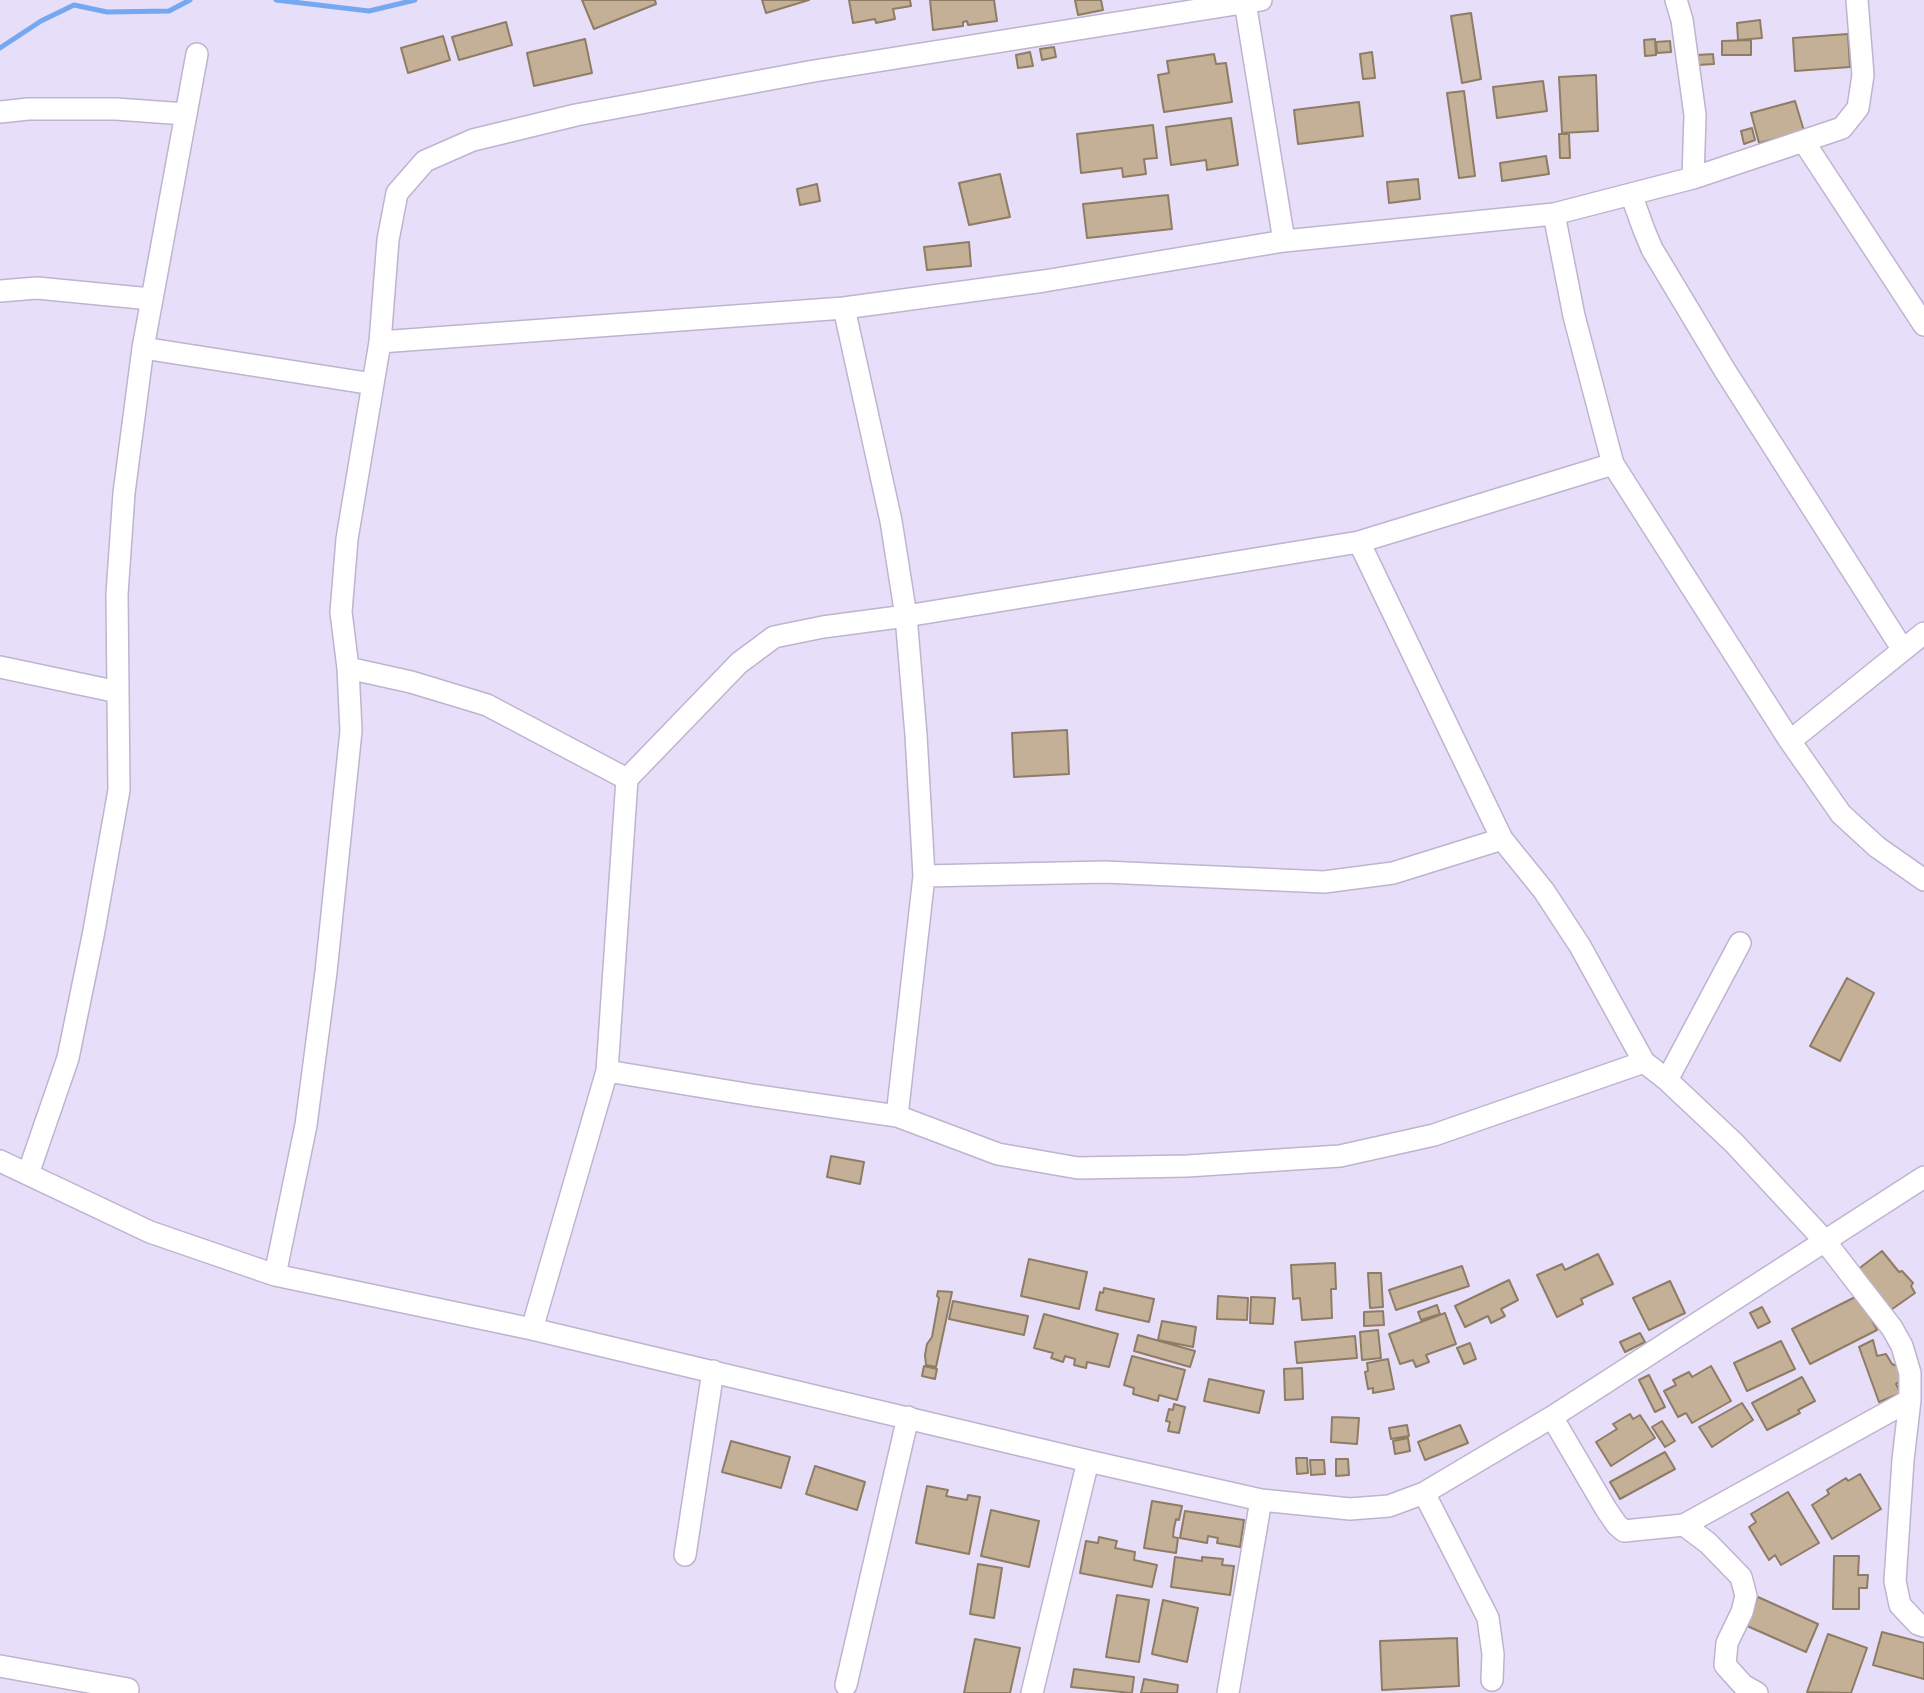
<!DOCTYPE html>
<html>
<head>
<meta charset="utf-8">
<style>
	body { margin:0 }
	canvas { display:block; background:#e7defa }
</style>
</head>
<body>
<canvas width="1924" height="1693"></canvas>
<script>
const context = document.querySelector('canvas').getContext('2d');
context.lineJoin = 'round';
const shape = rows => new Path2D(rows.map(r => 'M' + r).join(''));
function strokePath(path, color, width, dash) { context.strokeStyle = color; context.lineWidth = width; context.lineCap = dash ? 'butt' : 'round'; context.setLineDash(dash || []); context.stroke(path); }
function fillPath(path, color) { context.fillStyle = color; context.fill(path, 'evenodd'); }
const stream = shape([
	[276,0,369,11,415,0],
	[0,48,41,21,74,5,107,12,169,11,190,0]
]);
const building = shape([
	[582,0,655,0,656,4,594,29,582,0],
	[762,0,809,0,766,13,762,0],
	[849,0,910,0,911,6,893,9,895,19,876,23,875,19,853,23,849,0],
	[930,0,994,0,997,21,968,25,967,21,963,22,963,26,933,30,930,0],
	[1075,0,1101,0,1103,10,1078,15,1075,0],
	[1471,13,1481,79,1462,83,1451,16,1471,13],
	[1760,20,1762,38,1738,40,1737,23,1760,20],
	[506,22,512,45,459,60,452,37,506,22],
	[1848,34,1850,67,1795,71,1793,38,1848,34],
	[443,36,450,60,408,73,401,48,443,36],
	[585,39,592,73,534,86,527,53,585,39],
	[1655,39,1656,55,1645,56,1644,40,1655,39],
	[1751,40,1751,55,1722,55,1722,41,1751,40],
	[1670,41,1671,52,1657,53,1656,42,1670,41],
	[1054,47,1056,57,1042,60,1040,49,1054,47],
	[1030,52,1033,66,1018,68,1016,55,1030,52],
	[1372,52,1375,78,1363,79,1360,54,1372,52],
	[1214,54,1216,64,1226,63,1232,102,1164,112,1158,75,1169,73,1167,61,1214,54],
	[1713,54,1714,64,1698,65,1697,55,1713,54],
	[1596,75,1598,131,1562,133,1559,77,1596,75],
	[1543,81,1547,111,1497,118,1493,87,1543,81],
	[1464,91,1475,176,1459,178,1447,93,1464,91],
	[1795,101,1804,131,1759,143,1751,113,1795,101],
	[1359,102,1363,136,1298,144,1294,110,1359,102],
	[1231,118,1238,165,1207,170,1206,160,1171,165,1166,127,1231,118],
	[1153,125,1157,158,1144,159,1146,174,1123,177,1122,168,1081,173,1077,134,1153,125],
	[1752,128,1755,140,1744,144,1741,131,1752,128],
	[1559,134,1569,134,1570,158,1560,158,1559,134],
	[1546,156,1549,174,1502,181,1500,163,1546,156],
	[1000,174,1010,217,969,225,959,183,1000,174],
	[1418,179,1420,199,1389,203,1387,182,1418,179],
	[817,184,820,201,800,205,797,189,817,184],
	[1168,195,1172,229,1087,238,1083,204,1168,195],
	[969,242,971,266,927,270,924,247,969,242],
	[1067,730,1069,774,1014,777,1012,733,1067,730],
	[1847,978,1874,993,1840,1061,1810,1046,1847,978],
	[831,1156,864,1162,860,1184,827,1177,831,1156],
	[1882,1251,1899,1272,1902,1271,1913,1283,1911,1286,1915,1293,1888,1312,1857,1270,1882,1251],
	[1598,1254,1613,1284,1581,1299,1583,1304,1557,1317,1537,1275,1562,1264,1565,1270,1598,1254],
	[1029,1259,1087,1272,1079,1309,1021,1296,1029,1259],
	[1335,1263,1336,1289,1331,1289,1332,1318,1302,1320,1300,1298,1293,1299,1291,1265,1335,1263],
	[1462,1266,1469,1286,1396,1310,1389,1290,1462,1266],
	[1368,1273,1381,1273,1383,1307,1370,1308,1368,1273],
	[1509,1280,1518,1300,1501,1309,1505,1316,1491,1323,1488,1316,1465,1327,1455,1306,1509,1280],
	[1670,1281,1685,1313,1649,1330,1633,1298,1670,1281],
	[1104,1288,1154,1299,1149,1322,1096,1310,1100,1292,1103,1293,1104,1288],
	[938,1291,952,1292,936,1367,926,1365,925,1355,927,1344,932,1337,939,1298,937,1296,938,1291],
	[1859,1295,1877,1330,1810,1364,1792,1329,1859,1295],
	[1218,1296,1248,1298,1247,1320,1217,1319,1218,1296],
	[1251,1297,1275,1298,1273,1324,1250,1323,1251,1297],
	[953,1301,1028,1316,1024,1335,949,1319,953,1301],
	[1437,1305,1440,1314,1421,1320,1418,1312,1437,1305],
	[1762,1307,1770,1322,1758,1328,1750,1313,1762,1307],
	[1383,1311,1384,1325,1364,1326,1364,1312,1383,1311],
	[1445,1313,1456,1344,1426,1355,1429,1362,1416,1367,1413,1360,1400,1364,1389,1334,1445,1313],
	[1044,1314,1118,1334,1109,1367,1087,1362,1086,1368,1074,1365,1075,1359,1065,1356,1063,1362,1051,1358,1053,1353,1034,1348,1044,1314],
	[1162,1321,1196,1327,1193,1347,1158,1340,1162,1321],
	[1378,1330,1381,1358,1362,1360,1360,1332,1378,1330],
	[1640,1333,1645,1342,1625,1352,1620,1342,1640,1333],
	[1138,1335,1195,1351,1190,1367,1134,1351,1138,1335],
	[1355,1336,1357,1358,1297,1363,1295,1342,1355,1336],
	[1873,1340,1877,1356,1886,1354,1892,1364,1899,1367,1899,1382,1896,1384,1901,1393,1879,1402,1859,1347,1873,1340],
	[1781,1341,1795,1369,1747,1391,1734,1363,1781,1341],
	[1470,1343,1476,1359,1464,1364,1457,1348,1470,1343],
	[1132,1356,1185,1370,1177,1400,1159,1395,1158,1401,1133,1394,1134,1388,1124,1385,1132,1356],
	[1388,1359,1394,1389,1373,1393,1373,1388,1368,1389,1365,1372,1368,1371,1367,1363,1388,1359],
	[924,1366,937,1369,935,1379,922,1376,924,1366],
	[1711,1366,1731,1401,1692,1423,1686,1413,1678,1417,1664,1391,1676,1385,1673,1380,1689,1372,1692,1377,1711,1366],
	[1302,1368,1303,1399,1285,1400,1284,1369,1302,1368],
	[1649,1375,1665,1407,1655,1412,1639,1380,1649,1375],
	[1802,1377,1815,1401,1798,1410,1800,1413,1767,1430,1752,1403,1802,1377],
	[1209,1379,1264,1391,1259,1413,1204,1401,1209,1379],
	[1742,1403,1753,1420,1712,1447,1699,1427,1742,1403],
	[1174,1404,1185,1407,1179,1433,1168,1431,1170,1422,1166,1421,1169,1409,1173,1410,1174,1404],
	[1630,1414,1633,1419,1640,1415,1655,1438,1611,1466,1596,1442,1617,1429,1613,1424,1630,1414],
	[1332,1417,1359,1418,1357,1444,1331,1442,1332,1417],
	[1662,1421,1675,1441,1665,1447,1652,1427,1662,1421],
	[1407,1425,1409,1436,1391,1439,1389,1428,1407,1425],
	[1460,1425,1468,1443,1425,1460,1418,1442,1460,1425],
	[1408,1438,1410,1451,1395,1454,1393,1441,1408,1438],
	[731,1441,790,1457,781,1488,722,1472,731,1441],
	[1665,1452,1675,1469,1620,1499,1610,1482,1665,1452],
	[1296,1458,1307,1458,1308,1473,1297,1474,1296,1458],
	[1336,1459,1348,1459,1349,1475,1336,1476,1336,1459],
	[1310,1460,1324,1460,1325,1474,1311,1475,1310,1460],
	[815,1466,865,1482,857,1510,806,1494,815,1466],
	[1860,1474,1881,1509,1832,1539,1812,1505,1829,1494,1827,1490,1846,1478,1848,1481,1860,1474],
	[927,1486,948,1490,946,1496,967,1500,968,1495,980,1497,969,1554,916,1543,927,1486],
	[1788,1492,1819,1543,1781,1565,1775,1555,1769,1560,1749,1527,1756,1522,1751,1514,1788,1492],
	[1152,1501,1182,1506,1179,1520,1176,1519,1174,1528,1173,1537,1178,1538,1176,1553,1144,1548,1152,1501],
	[991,1510,1039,1521,1029,1567,981,1556,991,1510],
	[1185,1511,1244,1520,1240,1547,1217,1543,1218,1538,1208,1536,1207,1543,1180,1538,1185,1511],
	[1099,1537,1117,1541,1115,1548,1135,1552,1134,1560,1157,1565,1152,1587,1080,1573,1086,1541,1098,1543,1099,1537],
	[1834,1556,1859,1556,1858,1575,1868,1575,1867,1588,1859,1588,1859,1609,1833,1609,1834,1556],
	[1175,1557,1202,1561,1202,1557,1223,1559,1222,1565,1234,1566,1230,1595,1171,1587,1175,1557],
	[978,1564,1002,1568,994,1618,970,1614,978,1564],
	[1117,1595,1149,1600,1139,1662,1106,1657,1117,1595],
	[1758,1597,1818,1624,1806,1652,1745,1625,1758,1597],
	[1163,1600,1198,1608,1187,1662,1152,1654,1163,1600],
	[1882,1632,1924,1643,1924,1679,1873,1665,1882,1632],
	[1828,1634,1867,1648,1851,1693,1807,1692,1828,1634],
	[1457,1638,1459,1686,1382,1690,1380,1641,1457,1638],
	[975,1639,1020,1648,1010,1693,964,1693,975,1639],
	[1074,1669,1134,1677,1132,1693,1071,1687,1074,1669],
	[1144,1679,1178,1685,1177,1693,1141,1693,1144,1679]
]);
const minor = shape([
	[1676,0,1682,20,1695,115,1693,178],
	[1245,2,1284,241],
	[0,112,28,109,116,109,185,114],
	[1804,142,1924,325],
	[1631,194,1644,230,1652,249,1724,369,1903,650],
	[1554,214,1574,316,1613,464,1790,741,1841,814,1877,847,1924,880],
	[0,291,37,288,151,299],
	[844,308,891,521,906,616,916,735,924,876,897,1116],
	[380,342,844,308,1044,281,1284,241,1554,214,1693,178,1842,128,1858,108,1863,75,1857,0],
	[143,348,373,384],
	[1359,542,1502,839,1544,891,1580,946,1644,1062,1667,1080,1734,1143,1824,1240,1892,1328,1902,1346,1910,1373,1910,1400,1903,1460,1895,1581,1900,1605,1918,1624,1924,1626],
	[0,667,118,692],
	[348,668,411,682,487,705,627,779],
	[1790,741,1924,633],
	[924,876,1105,872,1324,882,1393,873,1502,839],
	[607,1071,752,1095,897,1116,998,1154,1078,1168,1187,1166,1340,1156,1434,1135,1644,1062],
	[1667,1080,1740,943],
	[0,1161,150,1232,275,1275,532,1329,1088,1461,1261,1500,1350,1509,1389,1506,1424,1493,1552,1417,1924,1177],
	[28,1174,68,1058,93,936,119,790,117,594,124,493,143,348,197,54],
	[275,1275,306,1125,326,972,351,731,348,668,341,612,347,539,380,342,388,240,397,193,425,161,473,140,576,115,814,71,1261,0],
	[532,1329,607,1071,627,779,739,663,774,637,823,627,906,616,1359,542,1613,464],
	[1552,1417,1606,1509,1617,1525,1624,1531,1684,1525,1708,1543,1741,1577,1746,1596,1742,1612,1727,1643,1725,1665,1743,1685,1757,1693],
	[1424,1493,1488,1618,1493,1654,1492,1680],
	[1684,1525,1910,1400],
	[685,1555,713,1371],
	[0,1666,128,1689],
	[846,1685,908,1417],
	[1032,1693,1088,1461],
	[1228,1693,1261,1500]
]);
strokePath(stream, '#76a7f1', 5);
fillPath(building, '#c3b097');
strokePath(building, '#8e7c65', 2);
strokePath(minor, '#beb4d0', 24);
strokePath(minor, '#fff', 21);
</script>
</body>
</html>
